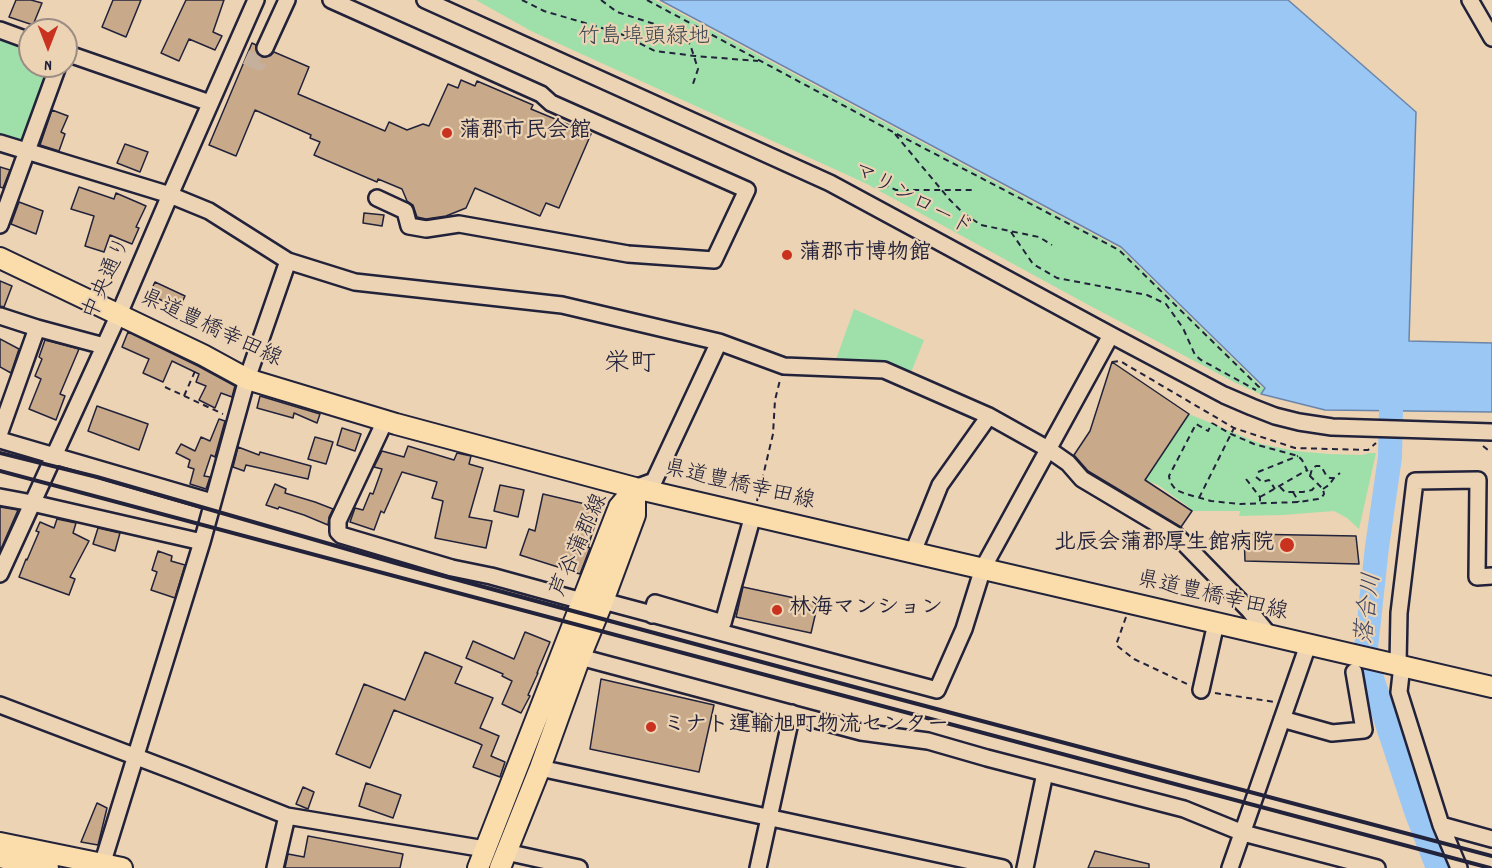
<!DOCTYPE html>
<html>
<head>
<meta charset="utf-8">
<style>
	body { margin:0 }
	#map { position:relative; width:1492px; height:868px; overflow:hidden; background:#ecd3b4; font-family:Dekko,sans-serif }
	canvas { display:block }
	.north { position:absolute; left:18px; top:18px; width:60px; height:60px; box-sizing:border-box; background:#ecd3b4; border:2px solid #9b8c84; border-radius:50%; rotate:180deg; font-size:16px; font-weight:700; line-height:24px; text-align:center; color:#22223b }
	.north::after { content:''; display:block; margin:auto; width:21px; height:27px; background:#c8321e; clip-path:polygon(50% 0,100% 100%,50% 72%,0 100%) }
</style>
</head>
<body>
<div id="map">
<canvas width="1492" height="868"></canvas>
<div class="north">N</div>
</div>
<script>
const context = document.querySelector('canvas').getContext('2d');
context.lineJoin = 'round';
function fillPath(path, color) { context.fillStyle = color; context.fill(path, 'evenodd'); }
const shape = rows => new Path2D(rows.map(r => 'M' + r).join(''));
function strokePath(path, color, width, dash) { context.strokeStyle = color; context.lineWidth = width; context.lineCap = dash ? 'butt' : 'round'; context.setLineDash(dash || []); context.stroke(path); }
function drawText(font, color, halo, rows, align = 'center') {
  context.font = font + ' Dekko,"Klee One",sans-serif'; context.lineWidth = 4.5; context.setLineDash([]); context.textBaseline = 'middle'; context.strokeStyle = halo; context.fillStyle = color; for (const [text, x, y, turn = 0] of rows) {
    context.save(); context.translate(x, y); context.rotate((+turn || 0) * Math.PI / 180); context.textAlign = isNaN(turn) ? turn : align; if (halo) context.strokeText(text, 0, 0); context.fillText(text, 0, 0); context.restore();
  }
}
const green = shape([
	[476,0,655,0,1121,249,1264,389,1260,394,1234,382,1083,302,865,183,531,31],
	[0,38,30,48,30,66,51,66,23,143,0,136],
	[854,309,924,340,908,380,833,368],
	[1189,414,1261,444,1295,451,1329,454,1362,455,1370,453,1376,453,1359,529,1347,518,1334,511,1283,515,1239,516,1240,511,1192,511,1190,508,1158,485,1145,480]
]);
const water = shape([
	[660,0,1288,0,1416,112,1409,341,1492,343,1492,412,1325,410,1261,394,1265,388,1121,247,660,0]
]);
const river = shape([
	[1391,411,1390,457,1377,547,1365,657,1417,814,1438,868]
]);
const building = shape([
	[16,0,31,0,42,3,33,25,9,17,16,0],
	[113,0,141,0,126,37,102,27,113,0],
	[186,0,224,0,213,32,222,36,215,50,189,39,179,61,161,53,186,0],
	[252,43,256,45,257,53,261,57,270,56,274,52,309,67,298,94,385,131,389,122,407,130,423,124,429,126,448,84,458,88,461,80,475,86,477,81,533,105,531,109,591,134,559,208,546,203,540,216,475,188,466,208,446,216,426,219,417,217,413,205,407,201,402,189,378,179,377,182,314,155,320,142,310,138,311,135,255,110,236,156,209,145,252,43],
	[52,110,68,116,61,132,65,134,59,151,40,145,52,110],
	[125,144,148,152,140,172,117,163,125,144],
	[0,167,10,170,3,188,0,187,0,167],
	[79,187,114,199,116,193,146,206,136,227,139,228,132,244,110,235,104,252,85,246,94,216,71,209,79,187],
	[19,202,43,211,36,234,11,224,19,202],
	[364,213,384,215,382,226,363,223,364,213],
	[0,281,12,286,4,307,0,306,0,281],
	[155,282,185,296,179,309,149,294,155,282],
	[128,332,198,366,235,386,232,397,221,393,215,408,199,400,206,386,196,382,199,374,172,361,163,382,143,373,149,359,122,347,128,332],
	[0,339,19,349,11,373,0,367,0,339],
	[45,340,79,349,60,394,65,396,56,420,29,409,41,379,35,376,42,359,39,357,45,340],
	[1112,362,1189,414,1145,480,1192,511,1181,527,1088,471,1074,455,1090,431,1112,362],
	[260,396,320,414,317,423,294,413,293,418,257,408,260,396],
	[97,406,148,424,139,450,88,431,97,406],
	[219,419,225,421,215,457,211,455,204,476,210,477,206,489,190,484,194,469,188,467,190,460,176,453,181,444,195,451,201,437,210,441,219,419],
	[342,428,361,434,355,451,337,445,342,428],
	[315,437,333,442,326,464,308,459,315,437],
	[408,446,454,460,457,453,471,456,469,464,483,468,469,517,492,521,486,548,435,538,443,501,432,498,437,482,402,472,384,513,381,511,374,530,350,522,355,508,363,510,370,493,373,494,382,469,374,467,382,451,404,457,408,446],
	[238,447,259,455,260,452,311,466,308,479,246,465,244,471,233,467,238,447],
	[275,484,286,489,285,493,315,502,333,509,329,517,328,525,304,515,279,507,278,509,266,505,275,484],
	[500,485,524,490,518,517,494,511,500,485],
	[543,494,581,503,600,508,588,547,590,548,580,574,520,555,529,529,535,531,543,494],
	[0,507,18,510,0,551,0,507],
	[57,519,76,523,73,533,89,541,70,577,75,579,69,595,19,577,26,559,27,560,39,532,36,531,40,522,54,528,57,519],
	[98,528,120,533,115,551,93,544,98,528],
	[1244,534,1356,536,1359,564,1245,561,1244,534],
	[158,551,172,556,171,561,185,565,175,598,151,590,157,572,152,570,158,551],
	[743,587,818,603,811,633,736,617,743,587],
	[525,632,550,642,537,673,538,673,528,695,530,696,521,713,502,704,512,681,502,676,503,674,466,658,473,641,514,659,525,632],
	[425,652,462,667,455,683,493,698,480,728,499,736,491,756,505,762,500,777,473,767,482,745,478,743,394,710,370,768,336,754,364,684,405,700,425,652],
	[601,679,714,705,699,772,590,749,601,679],
	[366,783,401,795,393,818,359,806,366,783],
	[303,787,314,792,308,809,296,804,303,787],
	[97,803,107,808,98,845,81,842,97,803],
	[308,836,403,854,400,868,285,868,288,854,304,857,308,836],
	[1095,851,1149,864,1149,868,1088,868,1095,851]
]);
const minorTunnel = shape([
	[246,57,259,63,265,48]
]);
const path = shape([
	[522,0,544,11,619,33,655,51,695,56,758,61],
	[601,0,617,12,670,29,690,44,698,69,693,84],
	[647,0,893,132,1119,250,1259,387,1256,390],
	[895,134,950,200,963,213,981,225,1039,237,1052,245],
	[883,184,896,190,972,190],
	[1011,232,1033,264,1057,278,1147,295,1166,304,1183,328,1195,355,1201,360,1256,390],
	[1112,362,1120,361,1234,428,1295,448,1368,450,1376,443],
	[165,387,223,414],
	[184,396,196,369],
	[1212,423,1231,434,1254,444,1298,456,1302,460,1310,476,1323,489,1324,494,1322,497,1318,499,1299,502,1240,504,1211,501,1186,494,1176,490,1170,482,1169,476,1196,424,1208,431,1212,423],
	[1483,446,1488,450,1492,450],
	[1258,472,1298,456],
	[1310,476,1312,469,1316,466,1321,466,1326,475,1330,478,1334,478,1340,473],
	[1256,477,1262,482,1269,480,1275,489],
	[1246,479,1260,497,1260,504],
	[1280,487,1285,492,1303,492,1312,490,1317,484],
	[1323,489,1329,485,1334,478],
	[1293,492,1299,502],
	[1260,497,1307,470],
	[1199,498,1234,428],
	[757,501,773,434,775,400,780,380],
	[1126,617,1116,645,1134,659,1187,684],
	[1215,693,1275,702]
]);
const minor = shape([
	[331,0,541,94,551,103,747,190,714,260,628,254,459,224,426,229,409,226,405,211,377,198],
	[425,0,830,183,1111,335,1224,395,1252,407,1275,416,1299,422,1332,427,1492,432],
	[1470,0,1492,38],
	[0,30,30,41],
	[265,48,287,0],
	[66,53,210,103],
	[0,143,170,195,209,211,288,261,355,282,562,305,719,342,784,366,884,370,989,416,1048,449,1068,463,1082,479,1176,535,1249,610,1270,636],
	[0,225,58,66],
	[0,316,37,328,0,432],
	[37,328,104,346],
	[385,421,338,521,338,532,341,535,452,568,491,576,582,601],
	[0,440,212,502],
	[635,488,654,481,719,342],
	[0,497,32,503,202,542],
	[913,552,940,485,989,416],
	[0,574,119,314,170,195,256,0],
	[603,601,937,690,964,629,983,568,1111,335],
	[652,615,655,603,723,623,753,515],
	[580,657,861,732,928,741,987,758,1184,809,1243,833,1377,868],
	[1398,664,1399,613,1415,481,1478,480,1477,577,1492,576],
	[1402,665,1399,692,1441,825,1492,839],
	[1201,690,1216,623],
	[0,705,184,775,287,816,485,849],
	[1282,719,1332,733,1364,730,1354,672],
	[540,768,1003,868],
	[1441,825,1459,868],
	[506,852,579,868],
	[101,868,202,542,247,379,288,261],
	[275,868,287,816],
	[758,868,792,713],
	[1025,868,1045,773],
	[1230,868,1308,645]
]);
const major = shape([
	[0,258,203,355,247,379,396,424,635,488,1492,687],
	[0,843,122,868],
	[0,857,48,868],
	[478,868,619,507,635,488],
	[500,868,540,768,580,657,603,601,635,515,635,488]
]);
const rail = shape([
	[0,453,97,477,399,564,895,698,1492,856],
	[0,471,1490,868]
]);
const markers = [
	[447,133,6,"#c8321e"],
	[787,255,6,"#c8321e"],
	[1287,545,8,"#c8321e"],
	[777,610,6,"#c8321e"],
	[651,727,6,"#c8321e"]
];
const parkNames = [
	["竹島埠頭緑地",644,39]
];
const poiNames = [
	["蒲郡市民会館",459,133],
	["蒲郡市博物館",799,255],
	["北辰会蒲郡厚生館病院",1274,545,"right"],
	["林海マンション",789,610],
	["ミナト運輸旭町物流センター",663,727]
];
const streetNames = [
	["マリンロード",912,201,28],
	["中央通り",109,279,-66],
	["県道豊橋幸田線",210,330,25],
	["県道豊橋幸田線",739,487,13],
	["芦谷蒲郡線",581,546,-66],
	["県道豊橋幸田線",1212,598,13]
];
const waterNames = [
	["落合川",1371,609,-83]
];
const quarterNames = [
	["栄町",630,366]
];
fillPath(green, '#9fe0aa');
fillPath(water, '#9ac7f4');
strokePath(water, '#6a85aa', 1.5);
strokePath(river, '#9ac7f4', 24);
fillPath(building, '#c8aa8a');
strokePath(building, '#22223b', 1.5);
strokePath(minorTunnel, '#c4b09c', 15, [15, 8]);
strokePath(minor, '#22223b', 20);
strokePath(major, '#22223b', 24);
strokePath(path, '#22223b', 2, [6, 4.5]);
strokePath(minor, '#ecd3b4', 15);
strokePath(major, '#faddab', 20);
strokePath(rail, '#22223b', 4);
for (const [x, y, r, color] of markers) { const dot = new Path2D(); dot.arc(x, y, r, 0, 2 * Math.PI); context.fillStyle = color; context.fill(dot); strokePath(dot, '#ecd3b4', 2); }
drawText('22px', '#3b4851', '#ecd3b4', parkNames);
drawText('bold 22px', '#22223b', '#ecd3b4', poiNames, 'left');
drawText('22px', '#22223b', '#ecd3b4', streetNames);
drawText('italic 24px', '#3a4360', '#ecd3b4', waterNames);
drawText('26px', '#22223b', '#ecd3b4', quarterNames);
</script>
</body>
</html>
